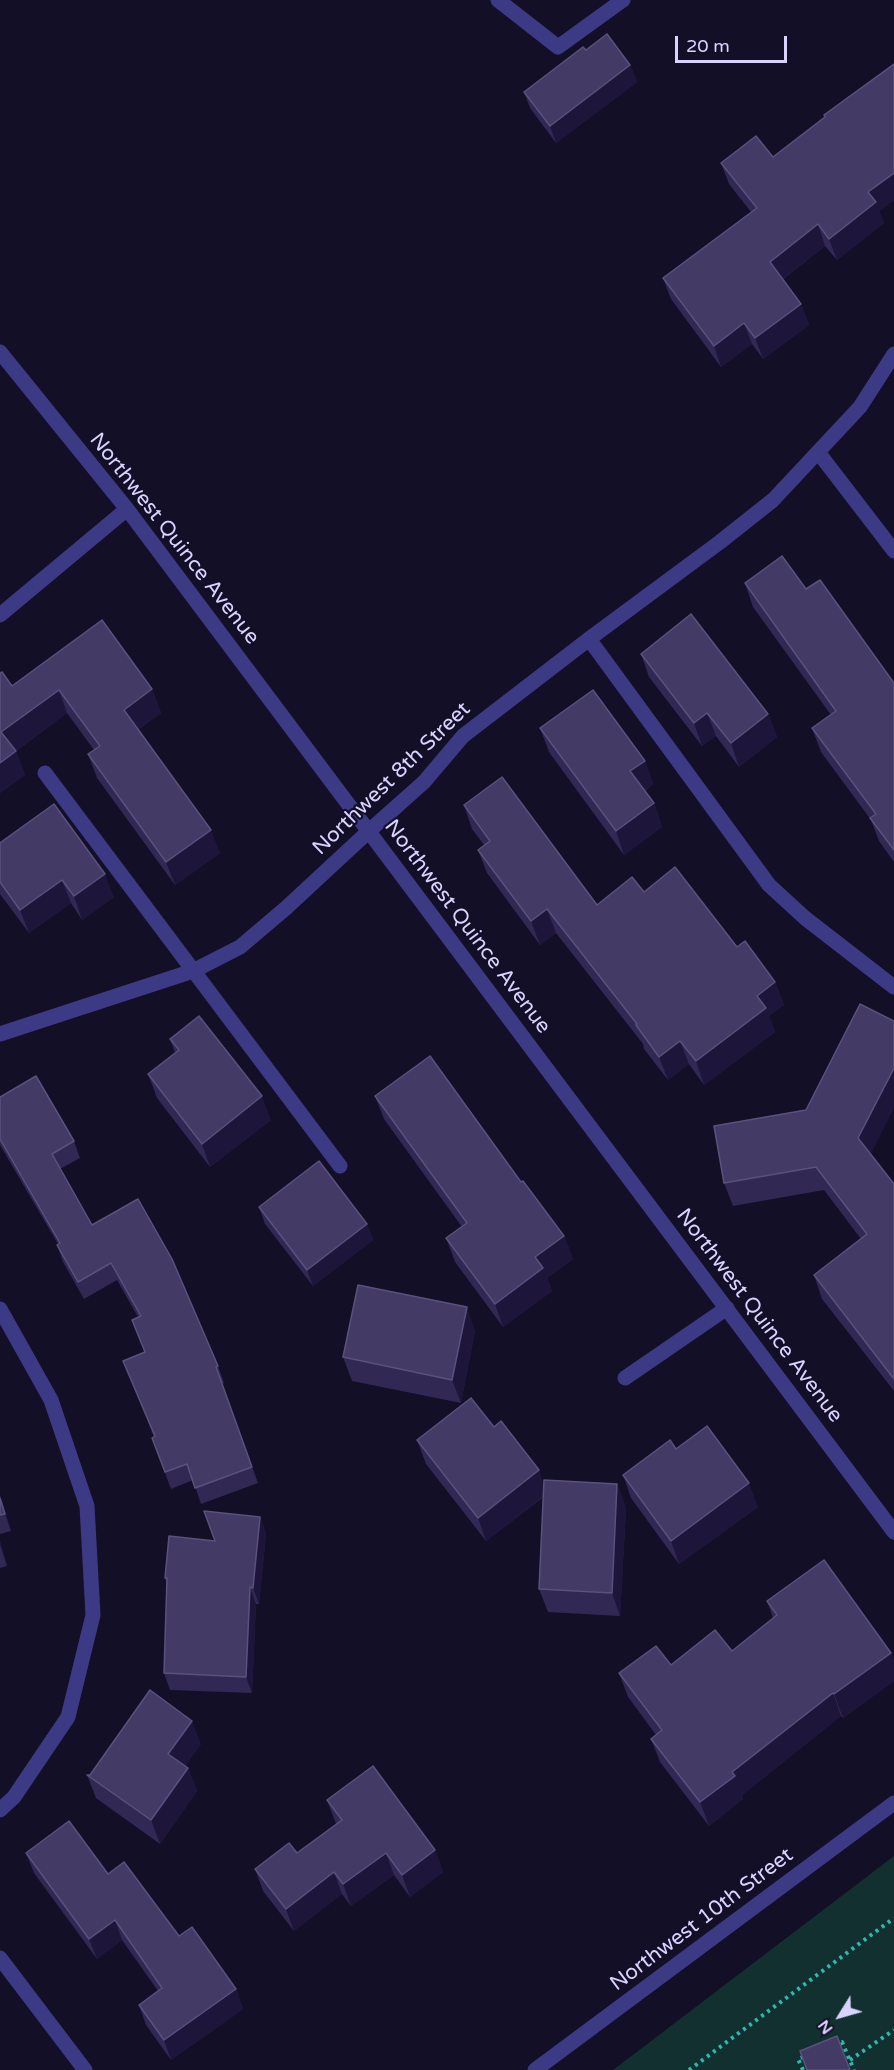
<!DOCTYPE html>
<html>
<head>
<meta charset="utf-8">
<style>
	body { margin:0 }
	#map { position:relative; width:894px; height:2070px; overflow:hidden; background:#130f26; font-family:"Varela Round",sans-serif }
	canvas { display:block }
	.north { position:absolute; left:810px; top:1986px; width:60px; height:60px; -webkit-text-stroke:4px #130f26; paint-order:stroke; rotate:233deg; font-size:16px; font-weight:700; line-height:24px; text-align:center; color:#d9d4ff }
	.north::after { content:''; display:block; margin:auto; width:21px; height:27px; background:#d9d4ff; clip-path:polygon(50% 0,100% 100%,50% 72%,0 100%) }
	.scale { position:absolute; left:675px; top:36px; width:112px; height:27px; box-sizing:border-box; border:3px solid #d9d4ff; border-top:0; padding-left:8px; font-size:18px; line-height:21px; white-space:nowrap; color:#d9d4ff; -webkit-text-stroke:4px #130f26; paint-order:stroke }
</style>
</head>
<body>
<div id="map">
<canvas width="894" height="2070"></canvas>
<div class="north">N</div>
<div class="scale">20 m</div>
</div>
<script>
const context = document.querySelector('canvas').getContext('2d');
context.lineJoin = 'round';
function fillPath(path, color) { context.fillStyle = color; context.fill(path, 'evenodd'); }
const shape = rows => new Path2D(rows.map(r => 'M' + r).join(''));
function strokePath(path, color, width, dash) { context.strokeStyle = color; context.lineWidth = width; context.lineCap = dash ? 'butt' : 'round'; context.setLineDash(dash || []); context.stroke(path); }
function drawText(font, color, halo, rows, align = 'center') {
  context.font = font + ' "Varela Round",sans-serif'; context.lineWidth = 4.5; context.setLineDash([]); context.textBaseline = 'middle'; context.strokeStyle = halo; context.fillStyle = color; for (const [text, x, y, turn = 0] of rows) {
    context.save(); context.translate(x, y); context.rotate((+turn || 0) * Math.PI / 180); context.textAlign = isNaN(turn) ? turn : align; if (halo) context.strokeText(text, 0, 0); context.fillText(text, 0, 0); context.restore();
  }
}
const green = shape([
	[894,1856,894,2070,613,2070]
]);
const path = shape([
	[835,2045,842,2042,854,2070],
	[850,2060,894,2030],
	[689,2070,894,1918],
	[803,2070,798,2059,806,2056]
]);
const minor = shape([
	[498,0,558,47,623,0],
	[0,352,127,509,894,1532],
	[818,452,894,551],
	[0,615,127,509],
	[589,639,769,885,805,918,894,987],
	[45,773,340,1166],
	[0,1034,193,971,240,947,286,908,369,831,424,782,463,736,589,639,720,542,773,500,860,407,894,354],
	[0,1309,51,1400,87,1506,93,1615,68,1717,14,1797,0,1810],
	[625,1378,727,1308],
	[0,1958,85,2070],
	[535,2070,894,1803]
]);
const wall = shape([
	[586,50,630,65,637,82,556,143,530,108,524,92],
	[894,64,894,200,879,211,884,223,837,260,825,246,783,279,801,304,809,325,763,359,752,344,721,367,671,299,663,278,751,212,729,184,721,163,773,157,824,117,824,115],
	[745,583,806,589,894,683,894,862,879,841,871,820,821,752,812,728,831,715,753,607],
	[641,654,768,714,777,737,739,767,716,736,702,746,649,677],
	[0,673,12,686,152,689,161,713,139,729,220,853,175,885,97,778,88,754,94,750,67,713,16,751,25,775,0,793],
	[540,728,645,761,653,784,645,791,654,803,662,827,624,855,549,752],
	[464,805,597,905,644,892,737,947,775,982,784,1005,769,1016,775,1032,704,1085,689,1064,668,1080,644,1049,643,1044,556,933,540,945,487,873,478,850,484,845,472,829],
	[0,843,114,897,82,920,71,903,29,933,0,894],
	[170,1039,271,1120,210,1167,157,1098,148,1074,175,1053],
	[375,1096,521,1182,564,1236,573,1259,547,1278,552,1291,503,1327,455,1262,446,1238,462,1227,384,1119],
	[0,1097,74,1141,80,1158,60,1169,92,1225,218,1366,224,1383,222,1384,258,1483,201,1504,193,1480,171,1489,152,1438,154,1437,123,1361,145,1352,132,1320,138,1317,117,1280,84,1299,63,1262,57,1245,58,1244,0,1145],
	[871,1154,894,1184,894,1391,822,1299,814,1275,861,1239,824,1190,733,1206,724,1183],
	[259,1207,367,1224,373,1240,313,1286,265,1224],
	[475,1331,461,1403,352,1381,343,1357],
	[494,1427,539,1470,543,1483,617,1484,626,1508,620,1616,548,1612,539,1589,543,1497,486,1541,426,1464,417,1440],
	[676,1449,758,1507,679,1564,631,1498,623,1475],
	[0,1495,11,1531,0,1534],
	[260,1517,266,1534,259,1604,256,1604,252,1693,170,1690,164,1673,167,1584,165,1578,215,1541],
	[0,1541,7,1566,0,1568],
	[767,1601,891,1653,894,1662,894,1681,843,1718,841,1716,742,1795,743,1799,709,1826,660,1762,651,1739,656,1735,628,1697,619,1673,671,1665,732,1651,773,1618],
	[201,1744,185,1766,188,1768,197,1791,160,1844,96,1798,87,1775,90,1775],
	[327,1800,435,1850,443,1872,410,1897,394,1875,351,1906,342,1894,294,1931,263,1891,255,1869,297,1853,336,1824],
	[26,1853,108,1874,179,1936,236,1989,243,2009,171,2060,146,2025,139,2005,158,1991,122,1940,97,1959,34,1873]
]);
const shadedWall = shape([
	[630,65,637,82,556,143,550,126],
	[894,173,894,200,879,211,884,223,837,260,829,239,868,192],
	[818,224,825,246,777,283,770,262],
	[801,304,809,325,763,359,755,338],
	[744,323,752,344,721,367,714,346],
	[152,689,161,713,133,733,124,710],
	[59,690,67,713,10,755,1,732],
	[707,713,716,736,702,746,694,723],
	[768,714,777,737,739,767,731,743],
	[16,751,25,775,0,793,0,763],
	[645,761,653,784,639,795,630,771],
	[654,803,662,827,624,855,616,831],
	[211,830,220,853,175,885,166,862],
	[105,874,114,897,82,920,74,896],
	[62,880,71,903,29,933,20,910],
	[547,909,556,933,540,945,531,921],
	[775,982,784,1005,769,1016,775,1032,704,1085,696,1061,757,996],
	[680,1041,689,1064,668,1080,659,1057],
	[894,1068,894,1108,867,1162,858,1138],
	[262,1096,271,1120,210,1167,202,1144],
	[367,1224,373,1240,313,1286,307,1270],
	[564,1236,573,1259,547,1278,552,1291,503,1327,495,1304,535,1257],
	[467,1307,475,1331,461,1403,452,1380],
	[539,1470,547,1493,486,1541,478,1518],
	[749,1483,758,1507,679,1564,671,1541],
	[617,1484,626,1508,620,1616,612,1593],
	[0,1495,11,1531,5,1514,0,1498],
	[260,1517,266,1534,259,1604,253,1588],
	[0,1541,7,1566,0,1545],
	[250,1587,256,1604,252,1693,246,1677],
	[891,1653,894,1662,894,1681,843,1718,834,1694],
	[833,1693,841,1716,742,1795,743,1799,709,1826,700,1802,732,1772],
	[192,1721,201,1744,177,1778,168,1754],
	[188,1768,197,1791,160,1844,151,1820],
	[435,1850,443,1872,410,1897,402,1875],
	[386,1853,394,1875,351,1906,343,1884],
	[334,1872,342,1894,294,1931,286,1909],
	[115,1920,122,1940,97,1959,89,1939],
	[236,1989,243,2009,171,2060,164,2040]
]);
const building = shape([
	[607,34,630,65,550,126,524,92,583,47,586,50,607,34],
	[894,64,894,173,868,192,876,202,829,239,818,224,770,262,801,304,755,338,744,323,714,346,663,278,757,208,721,163,756,136,773,157,825,117,824,115,894,64],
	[782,556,806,589,820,580,894,683,894,850,870,818,876,814,812,728,836,711,745,583,782,556],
	[691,614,768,714,731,743,707,713,694,723,641,654,691,614],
	[102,620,152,689,124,710,211,830,166,862,88,754,100,746,59,690,1,732,16,751,0,763,0,673,2,672,12,686,102,620],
	[593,690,645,761,630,771,654,803,616,831,540,728,593,690],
	[502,777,597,905,632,877,644,892,675,867,737,947,745,941,775,982,757,996,766,1008,696,1061,680,1041,659,1057,636,1025,637,1024,547,909,531,921,478,850,490,841,464,805,502,777],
	[54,804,105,874,74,896,62,880,20,910,0,882,0,843,54,804],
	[860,1004,894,1021,894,1068,858,1138,894,1184,894,1379,814,1275,867,1234,816,1167,724,1183,714,1126,806,1110,860,1004],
	[199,1016,262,1096,202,1144,148,1074,179,1050,170,1039,199,1016],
	[430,1056,521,1182,523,1181,564,1236,535,1257,543,1268,495,1304,446,1238,467,1223,375,1096,430,1056],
	[36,1076,74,1141,52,1154,92,1225,138,1199,172,1259,218,1366,216,1367,252,1467,195,1488,187,1464,165,1472,152,1438,155,1436,123,1361,145,1352,132,1320,141,1316,111,1263,78,1282,57,1245,60,1243,0,1139,0,1097,36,1076],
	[319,1161,367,1224,307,1270,259,1207,319,1161],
	[358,1285,467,1307,452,1380,343,1357,358,1285],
	[471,1398,494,1427,501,1421,539,1470,478,1518,417,1440,471,1398],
	[707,1426,749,1483,671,1541,623,1475,670,1440,676,1449,707,1426],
	[544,1480,617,1484,612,1593,539,1589,544,1480],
	[0,1498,5,1514,0,1515,0,1498],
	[204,1511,260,1517,253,1588,250,1587,246,1677,164,1673,167,1578,165,1578,169,1536,215,1541,204,1511],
	[824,1560,891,1653,834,1694,833,1693,732,1772,735,1776,700,1802,651,1739,662,1730,619,1673,656,1646,671,1665,715,1630,732,1651,777,1615,767,1601,824,1560],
	[150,1690,192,1721,168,1754,188,1768,151,1820,87,1775,90,1775,150,1690],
	[373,1766,435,1850,402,1875,386,1853,343,1884,334,1872,286,1909,255,1869,289,1843,297,1853,342,1820,327,1800,373,1766],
	[69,1821,108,1874,124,1862,179,1936,192,1927,236,1989,164,2040,139,2005,162,1988,115,1920,89,1939,26,1853,69,1821],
	[837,2036,850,2070,807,2070,800,2051,837,2036]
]);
const streetNames = [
	["Northwest Quince Avenue",174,539,52],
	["Northwest 8th Street",392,779,-44],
	["Northwest Quince Avenue",467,927,53],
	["Northwest Quince Avenue",759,1316,53],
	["Northwest 10th Street",702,1920,-37]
];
fillPath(green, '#12302f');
strokePath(path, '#2fb8b0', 4, [3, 4.5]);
strokePath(minor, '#3d3a85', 15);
fillPath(wall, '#312854');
fillPath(shadedWall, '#1d163a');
fillPath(building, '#433a66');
strokePath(building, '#5a527e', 1.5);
drawText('21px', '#d9d4ff', '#130f26', streetNames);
</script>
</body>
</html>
